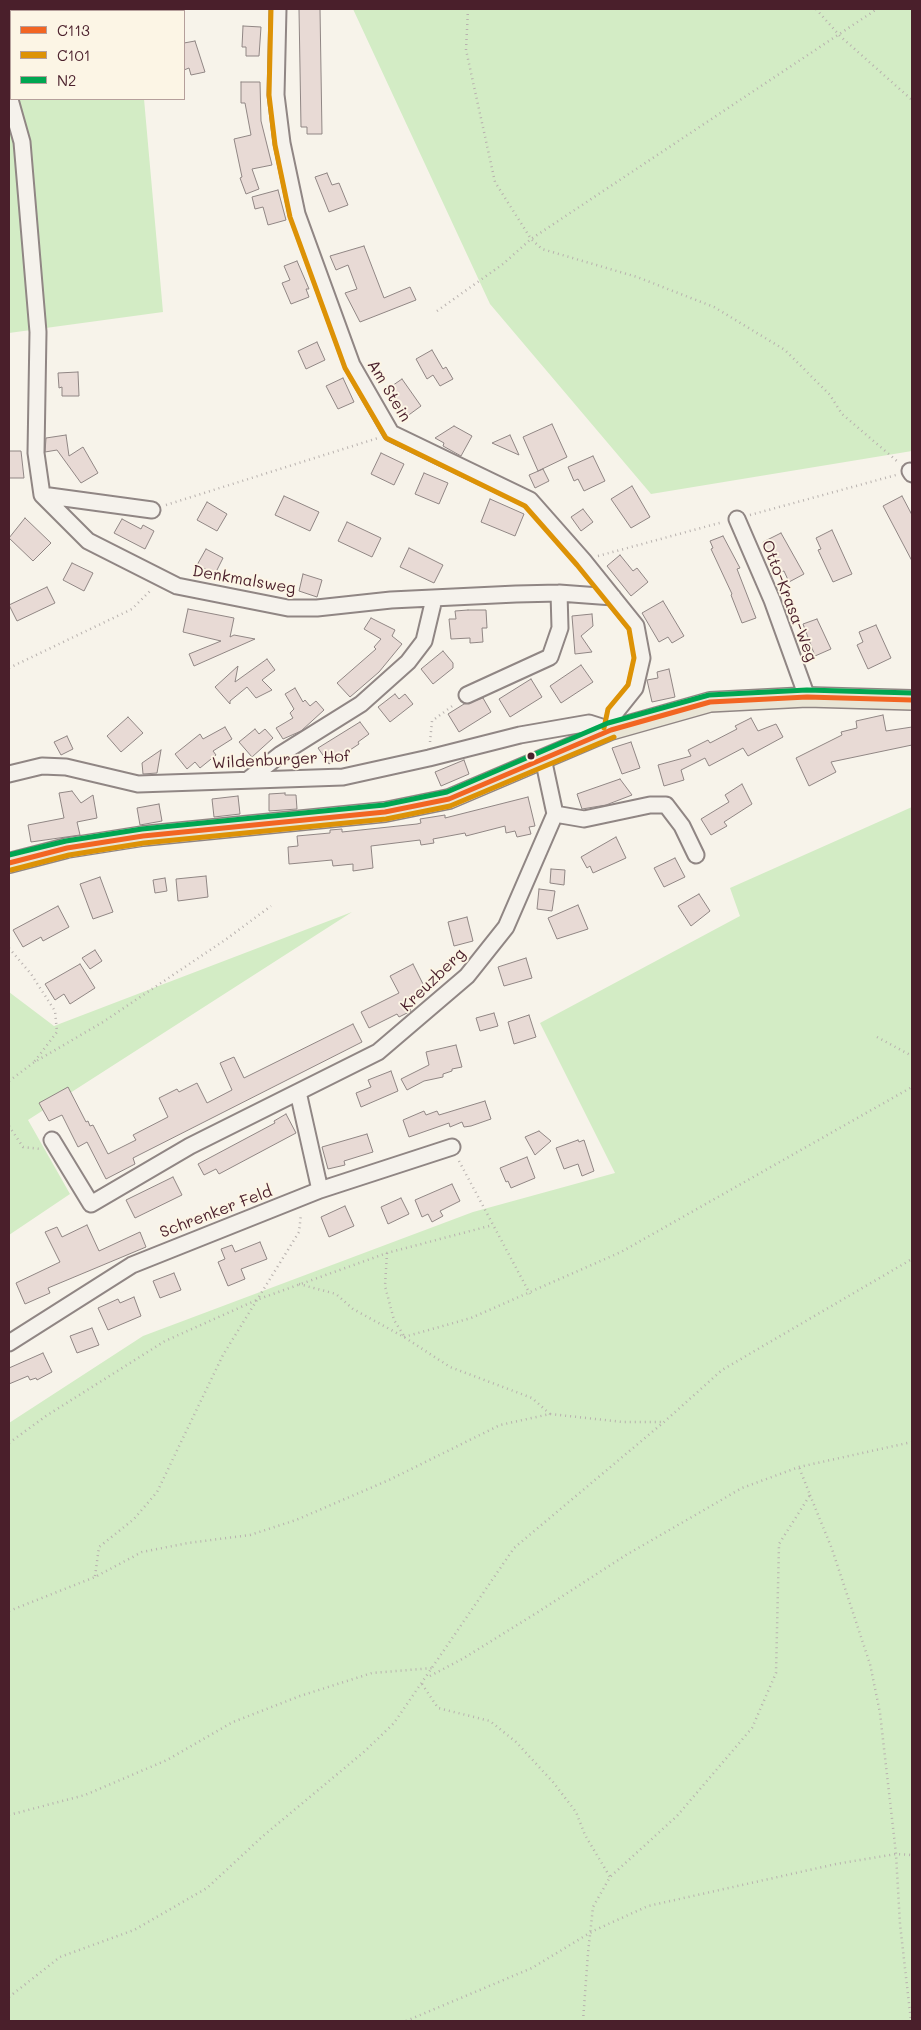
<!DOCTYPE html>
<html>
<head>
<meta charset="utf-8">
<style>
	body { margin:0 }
	#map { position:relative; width:921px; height:2030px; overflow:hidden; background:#f7f3ea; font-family:Mali,sans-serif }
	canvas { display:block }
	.frame { position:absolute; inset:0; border:10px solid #4a1f2b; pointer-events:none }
	.legend { position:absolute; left:10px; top:10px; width:175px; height:90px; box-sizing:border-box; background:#fcf5e5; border:1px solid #b59f9b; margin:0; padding:6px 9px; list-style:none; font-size:15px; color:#4a1f2b }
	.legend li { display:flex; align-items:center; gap:10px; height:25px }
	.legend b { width:25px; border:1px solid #b59f9b }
</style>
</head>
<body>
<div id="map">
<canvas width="921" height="2030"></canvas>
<div class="frame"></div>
<ul class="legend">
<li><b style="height:6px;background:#f26522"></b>C113</li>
<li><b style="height:6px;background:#dd9206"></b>C101</li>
<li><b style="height:6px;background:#00a651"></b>N2</li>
</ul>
</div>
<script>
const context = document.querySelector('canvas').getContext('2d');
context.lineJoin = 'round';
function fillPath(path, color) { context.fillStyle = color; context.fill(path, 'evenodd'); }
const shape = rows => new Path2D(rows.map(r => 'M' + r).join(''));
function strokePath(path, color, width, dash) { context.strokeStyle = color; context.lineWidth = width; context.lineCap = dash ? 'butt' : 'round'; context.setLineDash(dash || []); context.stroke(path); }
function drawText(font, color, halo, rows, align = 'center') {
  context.font = font + ' Mali,sans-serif'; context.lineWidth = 4; context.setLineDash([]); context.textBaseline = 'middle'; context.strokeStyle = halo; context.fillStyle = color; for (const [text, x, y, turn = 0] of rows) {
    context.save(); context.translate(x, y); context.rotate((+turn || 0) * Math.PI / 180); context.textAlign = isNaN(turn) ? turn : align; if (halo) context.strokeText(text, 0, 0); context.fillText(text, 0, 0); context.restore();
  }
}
const green = shape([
	[9,9,141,9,140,11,11,11,11,99,144,99,163,312,9,333],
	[353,9,912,9,912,451,651,494,490,304],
	[912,807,912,2021,9,2021,9,1423,143,1336,473,1212,615,1173,540,1023,740,916,730,888],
	[352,912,28,1120,70,1194,9,1235,9,992,54,1026]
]);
const building = shape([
	[299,9,320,9,322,134,307,134,307,127,301,127,299,9],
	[243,26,261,27,259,56,246,56,246,47,242,47,243,26],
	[195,41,205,72,191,75,189,68,184,70,184,43,195,41],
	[241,82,260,82,261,121,272,165,252,169,259,189,246,194,240,178,242,177,234,139,251,135,245,103,241,103,241,82],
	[327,173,332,185,339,183,348,205,329,212,315,177,327,173],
	[278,190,286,220,268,225,263,207,255,209,252,197,278,190],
	[364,246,384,298,410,287,416,300,360,322,345,293,357,289,348,265,336,270,330,256,364,246],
	[297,261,309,289,306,289,309,297,291,304,282,283,290,280,284,266,297,261],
	[317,342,325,360,306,369,298,351,317,342],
	[432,350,443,369,446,367,453,379,440,386,433,375,427,379,416,359,432,350],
	[78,372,79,396,62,396,62,387,59,388,58,373,78,372],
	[343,378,354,402,338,409,326,386,343,378],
	[402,379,421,406,406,417,393,400,396,398,389,388,402,379],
	[552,424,567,457,538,471,523,437,552,424],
	[454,426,472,436,461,456,443,446,444,443,435,438,454,426],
	[66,435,69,456,83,447,98,473,81,483,57,450,45,452,46,438,66,435],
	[510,435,519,455,492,443,510,435],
	[9,451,21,451,24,478,9,478,9,451],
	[381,453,404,464,394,485,371,474,381,453],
	[593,456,605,481,584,491,578,479,574,481,568,467,593,456],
	[543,469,549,481,535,488,529,475,543,469],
	[424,473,448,483,439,504,415,494,424,473],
	[632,486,650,517,631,528,611,499,632,486],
	[284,496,319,512,310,531,275,515,284,496],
	[902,496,912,515,912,561,883,506,902,496],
	[490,499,524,514,515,536,481,522,490,499],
	[207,502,227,514,217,531,197,520,207,502],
	[583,509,593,522,581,531,571,517,583,509],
	[25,518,51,543,33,561,9,538,25,518],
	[122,519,141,529,143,525,154,531,145,549,114,533,122,519],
	[347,522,381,538,372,557,338,541,347,522],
	[832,530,852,574,833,582,818,550,821,549,816,538,832,530],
	[781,533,804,574,789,582,784,571,781,572,772,554,770,555,763,542,781,533],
	[723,536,740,568,737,569,756,618,742,623,731,595,732,594,711,549,713,548,710,541,723,536],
	[409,548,443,565,434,583,400,567,409,548],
	[206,549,223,558,215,574,197,565,206,549],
	[620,555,633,571,637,568,648,582,631,596,607,566,620,555],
	[72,563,93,573,84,591,63,580,72,563],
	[303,574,322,580,317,597,299,591,303,574],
	[47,587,55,603,17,621,9,605,47,587],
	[663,601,684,636,672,643,668,637,659,642,642,613,663,601],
	[188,609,234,618,230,637,234,635,255,639,194,666,189,654,221,641,183,632,188,609],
	[468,610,486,610,487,628,482,628,483,642,470,643,470,638,451,639,449,619,456,619,455,611,468,610],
	[592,614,593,626,581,636,592,652,575,654,572,616,592,614],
	[371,618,395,630,392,636,402,644,379,672,350,697,337,683,376,649,374,647,381,639,364,629,371,618],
	[817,619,831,649,815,656,803,624,817,619],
	[876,625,891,658,868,669,857,645,863,642,859,632,876,625],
	[443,651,453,663,453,668,433,684,421,669,443,651],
	[267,659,275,670,262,680,272,690,256,698,247,687,230,701,230,704,215,687,238,666,235,682,267,659],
	[581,665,593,682,561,703,550,686,581,665],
	[669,669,675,697,652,702,647,680,658,678,657,672,669,669],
	[531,679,542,697,510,717,499,699,531,679],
	[295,688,303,702,305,700,310,706,316,701,324,710,301,731,283,739,276,728,293,718,290,713,294,709,285,694,295,688],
	[395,694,399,699,405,694,413,704,390,722,378,707,395,694],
	[483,698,491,712,459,732,448,714,464,704,483,698],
	[883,715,886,731,912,727,912,745,831,762,836,772,809,786,796,758,842,735,841,732,857,728,856,721,883,715],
	[128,717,143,733,121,752,107,736,128,717],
	[751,718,758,731,776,724,783,737,748,756,743,748,709,766,705,758,681,770,684,780,664,786,658,765,691,756,688,750,708,740,710,743,737,729,735,726,751,718],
	[360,722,369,734,358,742,359,744,329,764,318,748,360,722],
	[225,727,232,739,213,751,216,755,200,768,195,762,187,769,175,754,200,734,203,739,225,727],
	[255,729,259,734,265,729,273,738,252,757,239,742,255,729],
	[67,736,73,749,61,755,54,742,67,736],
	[631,742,640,768,622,774,612,748,631,742],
	[161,750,157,773,143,774,142,763,161,750],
	[464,760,469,774,441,786,435,772,464,760],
	[620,779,632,795,606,805,582,809,577,794,620,779],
	[742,784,752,804,724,822,727,826,711,835,701,819,729,802,725,795,742,784],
	[72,791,81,803,93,795,97,818,77,822,80,835,31,842,28,825,64,818,59,793,72,791],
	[285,793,285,795,296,795,297,809,269,811,269,794,285,793],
	[238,796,240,814,214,817,212,799,238,796],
	[528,797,535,826,529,827,531,834,517,837,515,831,506,833,505,826,466,836,465,833,433,839,434,843,421,845,420,840,371,846,373,868,353,871,353,864,333,866,332,860,289,864,288,847,298,846,297,836,330,833,330,830,342,829,342,832,417,824,421,823,420,819,445,815,445,818,528,797],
	[159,804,162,821,140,825,137,808,159,804],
	[616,837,626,858,593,873,590,866,587,868,581,857,616,837],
	[675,858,685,877,664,887,654,868,675,858],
	[551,869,565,870,564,885,550,883,551,869],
	[206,876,208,897,178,901,176,879,206,876],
	[100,877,113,912,93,919,80,884,100,877],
	[165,878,167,891,155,893,153,880,165,878],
	[539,889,555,891,552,911,537,909,539,889],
	[699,894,710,911,691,926,678,906,699,894],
	[578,905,588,929,557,939,548,918,578,905],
	[58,906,69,927,43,941,41,937,23,947,13,930,58,906],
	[467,917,473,941,454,946,448,922,467,917],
	[95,950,102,961,90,969,82,958,95,950],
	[526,958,532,978,504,986,498,967,526,958],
	[80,964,95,988,70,1004,64,994,55,1000,45,984,80,964],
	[413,964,425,988,405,999,411,1011,399,1017,397,1014,369,1028,361,1012,399,993,390,976,413,964],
	[494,1013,498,1026,480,1031,476,1018,494,1013],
	[529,1015,536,1037,514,1044,508,1022,529,1015],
	[353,1024,362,1042,133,1158,135,1164,106,1179,87,1142,78,1147,62,1115,49,1121,39,1103,68,1087,86,1122,88,1121,90,1126,93,1125,108,1154,136,1140,133,1135,168,1117,159,1098,177,1089,179,1092,197,1083,207,1103,232,1090,220,1063,234,1057,244,1078,353,1024],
	[456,1045,462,1067,452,1069,452,1071,443,1074,443,1077,424,1081,407,1090,401,1079,429,1065,426,1052,456,1045],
	[391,1071,398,1091,361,1107,356,1093,371,1087,368,1080,391,1071],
	[485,1101,491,1119,471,1126,464,1127,462,1122,450,1127,449,1123,409,1137,403,1120,424,1111,426,1115,437,1111,439,1115,485,1101],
	[286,1114,296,1133,219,1174,216,1169,204,1175,198,1164,275,1123,274,1121,286,1114],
	[539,1131,551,1141,535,1155,525,1137,539,1131],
	[367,1134,373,1152,344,1161,345,1165,328,1169,322,1147,367,1134],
	[578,1140,579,1142,584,1140,594,1171,582,1176,578,1164,564,1169,556,1148,578,1140],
	[527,1157,535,1178,511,1188,508,1181,506,1182,500,1168,527,1157],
	[173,1177,182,1195,135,1218,126,1200,173,1177],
	[452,1184,460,1201,440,1211,443,1216,432,1222,428,1214,422,1217,415,1200,452,1184],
	[401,1198,409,1214,388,1224,381,1207,401,1198],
	[345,1206,354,1226,329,1237,321,1217,345,1206],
	[87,1225,99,1251,140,1232,146,1247,48,1288,50,1293,25,1304,16,1283,60,1262,45,1232,57,1227,62,1237,87,1225],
	[260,1242,267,1259,241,1269,245,1279,228,1286,218,1262,225,1259,221,1249,232,1245,235,1252,260,1242],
	[174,1273,181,1290,160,1298,153,1281,174,1273],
	[134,1297,141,1316,108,1330,98,1308,118,1299,120,1303,134,1297],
	[92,1328,99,1345,77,1353,70,1336,92,1328],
	[43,1353,52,1372,37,1380,36,1378,30,1380,28,1376,9,1384,9,1368,43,1353]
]);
const path = shape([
	[468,9,466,50,495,182,531,239,542,249,637,277,714,307,785,350,830,395,842,414,898,462],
	[816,9,840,36,912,100],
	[437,311,503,264,531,239,877,9],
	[166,505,378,438],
	[750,515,896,475],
	[598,556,723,522],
	[9,668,132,609,151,590],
	[430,742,432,721,455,704],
	[9,948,31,974,55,1011,57,1032,34,1062],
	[877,1037,912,1056],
	[9,1081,33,1063,103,1022,225,940,271,906],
	[9,1126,23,1147,41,1149],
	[459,1161,530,1294],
	[387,1253,385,1286,394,1320,404,1336],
	[299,1284,336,1294,353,1309,404,1337,450,1367,532,1398,550,1414],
	[404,1337,471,1318,621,1252,912,1087],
	[9,1443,46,1416,165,1341,259,1299,387,1253,493,1225],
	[810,1495,832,1549,870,1664,880,1713,896,1854,900,1924,911,2021],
	[95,1576,99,1547,134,1519,157,1492,223,1355,299,1232,301,1214],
	[9,1611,95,1577,142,1552,188,1543,250,1535,296,1520,389,1480,500,1425,550,1414,623,1422,662,1422],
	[430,1676,464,1658,538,1612,626,1555,742,1488,799,1467,912,1442],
	[422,1684,438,1708,490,1721,516,1742,553,1782,576,1812,585,1835,610,1877],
	[9,1815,85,1795,167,1760,233,1722,300,1696,372,1673,433,1668],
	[9,1997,60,1957,134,1930,207,1888,263,1836,365,1751,394,1723,514,1548,664,1422,722,1370,912,1259],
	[406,2021,532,1968,593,1931,648,1906,836,1864,896,1854,912,1855],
	[583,2021,588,1953,593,1907,610,1877,677,1816,752,1728,776,1673,779,1544,810,1495,799,1467]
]);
const minor = shape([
	[9,96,22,142,38,332,36,453,42,495,88,541,177,586,288,608,317,608,391,600,516,594,559,593,613,597],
	[910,471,912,474],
	[42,495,152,510],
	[737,519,772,600,807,697],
	[467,695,550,657,560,628,559,593],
	[9,774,42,766,66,767,138,784,343,777,429,758,520,735,589,723,611,730,615,713,635,688,642,658,636,626,583,560,530,500,391,433,352,365,297,214,282,143,276,95,278,9],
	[249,779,281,754,361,704,408,662,424,641,434,599],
	[555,814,584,819,650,805,666,805,682,826,696,855],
	[298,1092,320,1190],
	[52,1140,91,1204,190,1146,378,1052,467,976,506,927,555,814,543,758],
	[9,1343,132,1265,320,1190,452,1147]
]);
const major = shape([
	[9,863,67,848,143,836,385,812,449,799,611,730,710,702,807,697,912,700]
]);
const bus1 = shape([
	[9,863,67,848,143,836,385,812,449,799,611,730,710,702,807,697,912,700]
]);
const bus2 = shape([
	[271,9,269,95,275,145,290,217,345,368,386,438,525,506,577,565,629,629,634,658,628,685,608,709,604,728],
	[11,870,69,855,144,843,386,819,450,806,614,737]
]);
const bus3 = shape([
	[9,855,66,841,142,829,384,805,447,792,608,723,709,695,807,690,912,693]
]);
const markers = [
	[531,756,4.5,"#4a1f2b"]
];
const streetNames = [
	["Am Stein",389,391,59],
	["Denkmalsweg",244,580,10],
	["Otto-Krasa-Weg",789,601,69],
	["Wildenburger Hof",281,760,-3],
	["Kreuzberg",433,980,-44],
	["Schrenker Feld",216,1212,-21]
];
fillPath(green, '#d3ecc5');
fillPath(building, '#e8dad5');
strokePath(building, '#908684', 1);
strokePath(minor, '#908684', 19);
strokePath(major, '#908684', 22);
strokePath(path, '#b8b1ae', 2.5, [1, 4]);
strokePath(minor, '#f5f2ec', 15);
strokePath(major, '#e9e5d5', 19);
strokePath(bus1, '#f26522', 5);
strokePath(bus2, '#dd9206', 5);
strokePath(bus3, '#00a651', 5);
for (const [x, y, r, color] of markers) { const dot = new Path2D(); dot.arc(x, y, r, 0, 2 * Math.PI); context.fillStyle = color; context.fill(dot); strokePath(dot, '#fcf5e5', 2); }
drawText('16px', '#4a1f2b', '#fcf5e5', streetNames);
</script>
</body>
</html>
